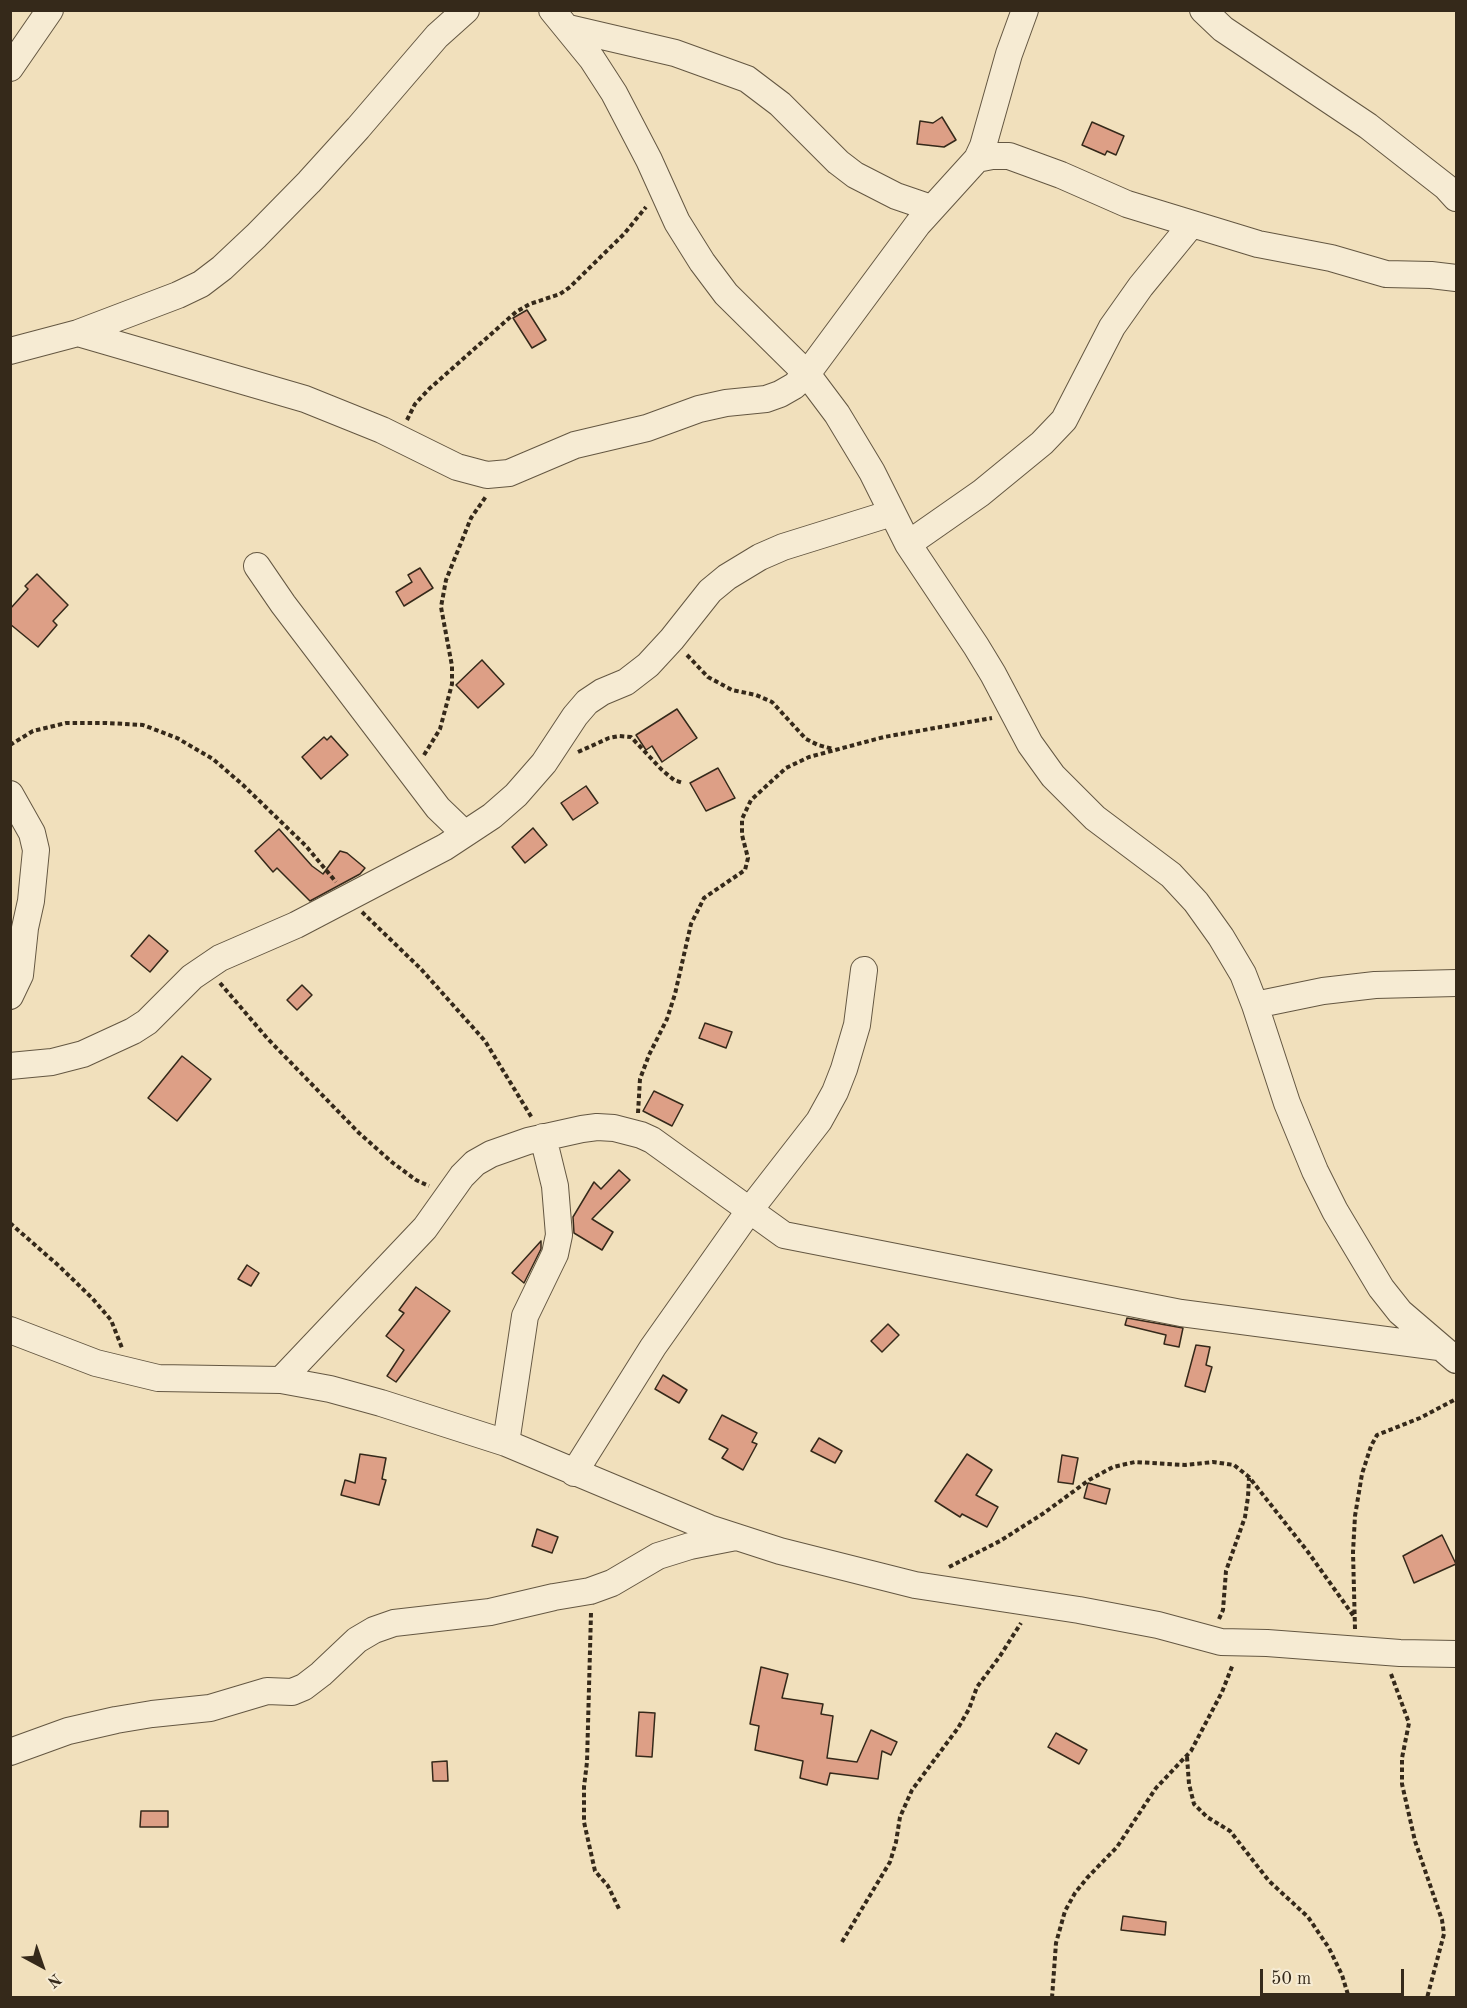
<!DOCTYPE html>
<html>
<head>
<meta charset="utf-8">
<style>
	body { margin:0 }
	#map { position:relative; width:1467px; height:2008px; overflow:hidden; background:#f1e0bc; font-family:"Old Standard TT",serif }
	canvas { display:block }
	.frame { position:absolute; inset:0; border:12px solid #35291a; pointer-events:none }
	.north { position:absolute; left:12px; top:1936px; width:60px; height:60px; -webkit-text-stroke:4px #f6ebd3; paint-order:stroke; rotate:140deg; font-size:16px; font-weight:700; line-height:24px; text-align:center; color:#35291a }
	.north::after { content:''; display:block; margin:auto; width:21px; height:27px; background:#35291a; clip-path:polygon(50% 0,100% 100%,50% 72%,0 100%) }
	.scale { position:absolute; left:1260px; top:1969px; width:144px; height:27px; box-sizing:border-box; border:3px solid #35291a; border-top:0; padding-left:8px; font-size:18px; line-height:21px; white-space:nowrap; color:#35291a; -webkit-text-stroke:4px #f6ebd3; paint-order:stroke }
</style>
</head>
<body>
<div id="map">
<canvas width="1467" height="2008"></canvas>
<div class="frame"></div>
<div class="north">N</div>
<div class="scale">50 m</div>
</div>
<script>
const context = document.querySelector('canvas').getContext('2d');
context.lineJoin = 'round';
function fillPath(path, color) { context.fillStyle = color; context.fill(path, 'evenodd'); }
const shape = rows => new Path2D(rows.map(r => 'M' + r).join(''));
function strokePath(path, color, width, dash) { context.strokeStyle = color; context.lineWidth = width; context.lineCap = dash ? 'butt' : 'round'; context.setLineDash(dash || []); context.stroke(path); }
const building = shape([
	[942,117,956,140,944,147,917,144,920,121,933,123,942,117],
	[1092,122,1124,136,1116,155,1107,151,1105,155,1082,145,1092,122],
	[527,310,546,340,532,348,513,318,527,310],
	[420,568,433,588,404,606,396,592,412,582,408,575,420,568],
	[37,574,68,605,53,621,57,625,38,647,10,624,10,609,28,589,25,586,37,574],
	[482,660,504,684,478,708,456,685,482,660],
	[677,709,697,738,662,762,652,746,646,750,636,735,677,709],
	[331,736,348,755,321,779,302,757,324,737,327,740,331,736],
	[718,768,735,798,706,811,690,783,718,768],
	[586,786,598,803,573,820,561,803,586,786],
	[533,828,547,845,525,863,512,847,533,828],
	[279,829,312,866,323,874,340,851,347,853,365,868,360,874,310,901,277,868,273,872,255,851,279,829],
	[149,935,168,951,150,972,131,956,149,935],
	[302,985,312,995,297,1010,287,1000,302,985],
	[705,1023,732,1032,726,1048,699,1038,705,1023],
	[182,1056,211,1079,177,1121,148,1098,182,1056],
	[654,1091,683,1105,672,1126,643,1111,654,1091],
	[619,1170,630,1180,592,1219,613,1232,602,1250,574,1233,573,1217,594,1182,601,1189,619,1170],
	[541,1241,541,1249,524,1283,512,1273,541,1241],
	[247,1265,259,1273,251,1286,238,1279,247,1265],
	[416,1287,450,1311,396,1382,387,1376,404,1350,386,1336,404,1313,399,1310,416,1287],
	[1127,1318,1183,1328,1179,1347,1164,1344,1166,1335,1125,1325,1127,1318],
	[888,1324,899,1335,882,1352,871,1341,888,1324],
	[1196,1345,1210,1347,1206,1365,1212,1367,1205,1392,1185,1386,1196,1345],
	[663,1375,687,1390,679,1403,655,1389,663,1375],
	[722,1415,757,1433,752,1442,757,1444,743,1470,722,1458,728,1449,709,1439,722,1415],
	[819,1438,842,1451,835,1463,811,1451,819,1438],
	[360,1454,386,1458,382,1479,386,1480,379,1505,341,1495,345,1480,355,1483,360,1454],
	[967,1454,992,1470,976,1495,998,1507,987,1527,962,1514,960,1517,935,1501,967,1454],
	[1062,1455,1078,1458,1073,1484,1058,1482,1062,1455],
	[1088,1483,1110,1489,1106,1504,1084,1498,1088,1483],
	[537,1529,558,1537,552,1553,532,1546,537,1529],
	[1442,1535,1456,1564,1414,1583,1403,1556,1442,1535],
	[761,1667,788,1674,782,1698,823,1704,821,1714,833,1716,827,1758,857,1762,871,1730,897,1742,891,1755,882,1751,878,1779,830,1773,827,1785,800,1778,803,1761,755,1750,759,1726,750,1724,761,1667],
	[639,1712,655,1713,652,1757,636,1756,639,1712],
	[1056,1733,1087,1750,1079,1764,1048,1747,1056,1733],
	[447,1761,448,1781,433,1781,432,1762,447,1761],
	[141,1811,168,1811,168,1827,140,1827,141,1811],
	[1123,1916,1166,1922,1165,1935,1121,1930,1123,1916]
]);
const path = shape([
	[407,420,415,404,429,389,516,312,530,304,560,294,570,287,624,234,646,207],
	[687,655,708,677,732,690,756,695,772,702,806,739,818,745,833,749],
	[10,745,33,731,66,723,107,723,143,725,177,738,213,759,243,785,306,846,336,882],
	[578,752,609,738,619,736,631,737,662,770,674,780,683,783],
	[424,755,440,729,452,684,452,666,441,607,446,580,471,518,487,495],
	[362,912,421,969,485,1041,532,1118],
	[220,983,267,1038,359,1133,393,1163,416,1180,429,1186],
	[638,1113,640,1079,649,1055,667,1019,675,994,691,924,704,898,745,870,748,858,742,835,742,819,751,800,786,768,809,757,884,737,992,718],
	[10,1223,59,1266,92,1298,111,1320,122,1348],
	[949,1567,1000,1541,1044,1513,1089,1480,1113,1467,1135,1462,1185,1465,1213,1462,1234,1465,1249,1477,1308,1552,1355,1618],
	[591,1613,587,1762,584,1787,584,1822,595,1871,608,1886,620,1911],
	[1219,1619,1223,1610,1226,1571,1245,1517,1248,1497,1249,1478],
	[1355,1629,1353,1552,1355,1516,1362,1474,1371,1446,1377,1435,1420,1418,1456,1399],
	[1391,1674,1409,1723,1402,1758,1402,1784,1415,1841,1442,1920,1444,1934,1427,1998],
	[1187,1757,1189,1784,1194,1804,1207,1817,1230,1831,1269,1881,1308,1917,1329,1948,1342,1975,1349,1998],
	[842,1942,890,1862,896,1842,900,1817,912,1790,958,1728,969,1709,977,1687,1000,1656,1021,1623],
	[1052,1998,1056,1943,1065,1911,1075,1893,1087,1878,1117,1847,1156,1788,1191,1751,1222,1692,1233,1664]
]);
const minor = shape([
	[552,10,592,59,614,93,649,160,677,222,702,262,726,294,807,374,837,414,872,472,908,544,976,646,993,674,1030,744,1053,776,1095,818,1171,875,1196,902,1221,937,1243,974,1255,1005,1287,1103,1315,1171,1335,1211,1381,1288,1400,1312,1456,1360],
	[1203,10,1223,29,1368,126,1446,187,1456,198],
	[568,28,675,53,747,79,780,104,838,162,855,175,896,196,931,208],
	[10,68,50,10],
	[977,159,992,156,1009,156,1061,175,1127,204,1258,244,1331,258,1386,274,1431,275,1456,278],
	[78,333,305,399,382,430,457,467,487,475,509,473,575,445,647,428,699,409,726,403,766,399,780,394,794,386,807,374,918,224,977,159,983,146,1009,54,1025,10],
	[10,351,78,333,178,295,201,284,222,268,256,236,309,182,358,128,437,36,466,10],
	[908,544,981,493,1042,443,1064,420,1112,327,1141,286,1191,225],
	[257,566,283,604,438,808,464,833],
	[10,794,32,833,36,850,31,901,25,928,20,975,10,996],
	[1255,1005,1323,991,1375,985,1456,983],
	[10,1066,52,1062,83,1054,133,1031,147,1022,192,977,220,958,296,925,445,847,492,816,516,795,544,763,575,716,587,702,602,692,626,682,648,665,672,639,710,591,727,577,760,557,783,547,892,513],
	[10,1330,96,1363,158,1378,281,1380,330,1389,381,1403,506,1443,709,1528,780,1551,915,1585,1079,1610,1158,1625,1221,1642,1267,1643,1400,1653,1456,1654],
	[281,1380,425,1228,462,1176,475,1163,491,1154,528,1141,582,1129,597,1127,614,1128,641,1135,652,1140,784,1235,1181,1313,1439,1347],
	[506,1443,525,1316,555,1254,559,1235,555,1186,543,1137],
	[574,1473,653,1347,749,1211,819,1121,835,1092,844,1069,857,1025,864,970],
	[10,1752,68,1731,116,1720,152,1714,210,1708,267,1691,292,1692,304,1687,321,1674,357,1640,374,1630,394,1623,490,1612,554,1597,590,1591,612,1583,658,1556,690,1546,736,1537]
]);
fillPath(building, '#dd9f86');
strokePath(building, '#35291a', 1.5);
strokePath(minor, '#645742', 28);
strokePath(path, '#35291a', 4, [4.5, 3]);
strokePath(minor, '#f6ebd3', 26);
</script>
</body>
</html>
